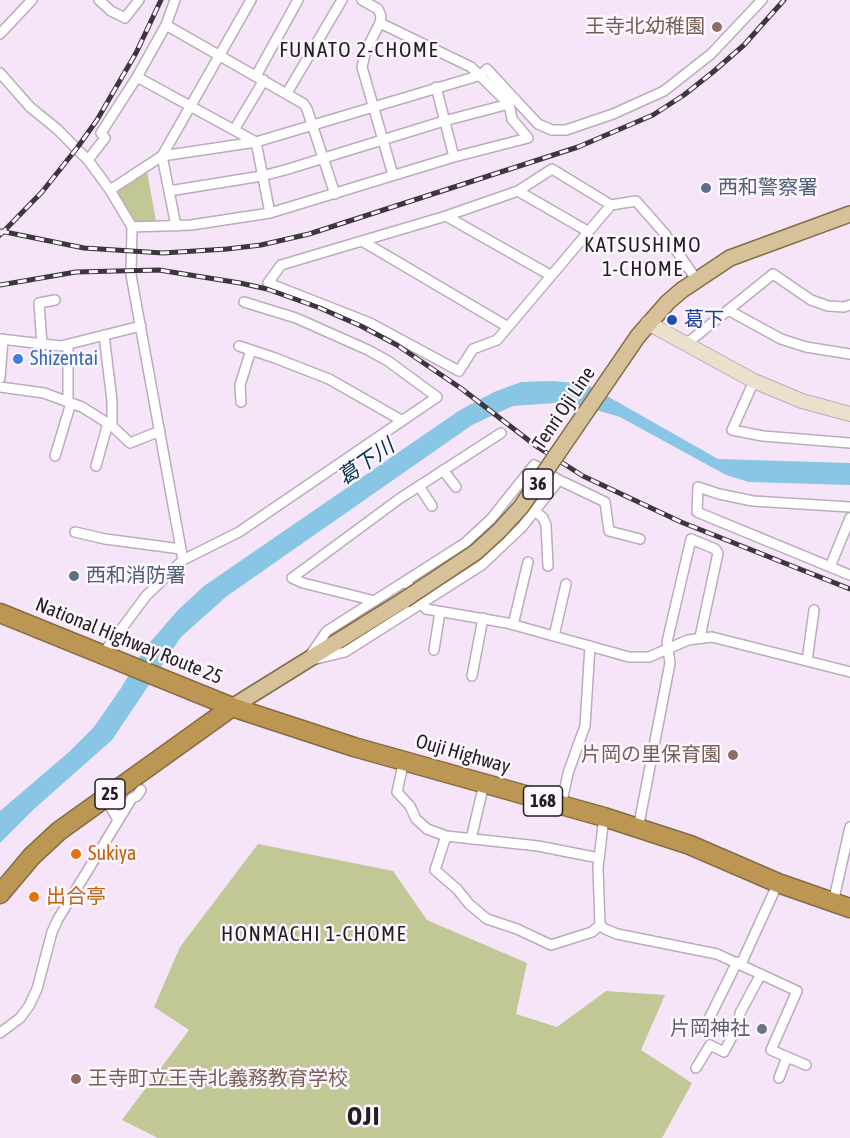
<!DOCTYPE html>
<html>
<head>
<meta charset="utf-8">
<style>
	body { margin:0 }
	canvas { display:block; background:#f6e5f8 }
</style>
</head>
<body>
<canvas width="850" height="1138"></canvas>
<script>
const context = document.querySelector('canvas').getContext('2d');
context.lineJoin = 'round';
function fillPath(path, color) { context.fillStyle = color; context.fill(path, 'evenodd'); }
const shape = rows => new Path2D(rows.map(r => 'M' + r).join(''));
function strokePath(path, color, width, dash) { context.strokeStyle = color; context.lineWidth = width; context.lineCap = dash ? 'butt' : 'round'; context.setLineDash(dash || []); context.stroke(path); }
function drawText(font, color, halo, rows, align = 'center') {
  context.font = font + ' "Asap Condensed","Noto Sans JP",sans-serif'; context.lineWidth = 5; context.setLineDash([]); context.textBaseline = 'middle'; context.strokeStyle = halo; context.fillStyle = color; for (const [text, x, y, turn = 0] of rows) {
    context.save(); context.translate(x, y); context.rotate((+turn || 0) * Math.PI / 180); context.textAlign = isNaN(turn) ? turn : align; if (halo) context.strokeText(text, 0, 0); context.fillText(text, 0, 0); context.restore();
  }
}
const green = shape([
	[147,171,156,221,136,223,118,195,120,188],
	[258,844,393,871,427,920,527,963,516,1014,557,1027,606,991,665,995,641,1050,692,1083,662,1138,158,1138,122,1120,189,1030,154,1007,180,947]
]);
const water = shape([
	[552,381,586,384,718,459,850,463,850,485,749,482,726,475,620,417,569,402,513,406,472,425,227,596,181,637,112,740,34,809,0,843,0,811,69,752,94,727,121,688,145,648,178,610,204,586,460,410,494,392,521,382]
]);
const street = shape([
	[99,0,111,11,125,18,139,0],
	[362,0,378,9,381,16,380,23,366,50,362,67,393,175],
	[166,25,304,104,307,109,335,194],
	[0,34,32,0],
	[0,73,30,107,57,129,88,160,110,190,132,227,131,275,183,560],
	[256,76,298,0],
	[137,77,256,142,270,213],
	[436,87,454,157],
	[287,93,342,0],
	[234,130,264,80],
	[88,160,105,138,101,133,137,77,166,25,175,0],
	[110,190,162,156,251,0],
	[169,191,262,176,285,170,444,121,509,104],
	[518,191,589,232],
	[611,205,497,340,473,349,459,371,370,323,268,283,281,265,446,216,518,191,552,169,611,205,636,201,665,234,696,279],
	[446,216,550,275],
	[176,226,162,156,256,142,481,75,487,69,538,124,552,130,566,130,613,114,664,91,711,54,762,0],
	[132,227,191,225,270,213,454,157,528,138,512,119,509,104,471,67,380,23],
	[362,241,508,327],
	[728,310,781,339,806,347,850,354],
	[104,335,112,401,112,426],
	[0,339,61,346,141,326],
	[686,344,773,274,811,300,828,306,844,307,850,305],
	[42,345,39,303,55,300],
	[239,346,275,358,329,379,401,420],
	[0,378,3,339],
	[754,381,732,430,763,436,850,443],
	[0,387,44,393,82,407,112,426,130,443,160,431],
	[68,402,68,345],
	[241,402,240,385,251,350],
	[55,456,71,403],
	[96,466,108,423],
	[443,470,456,487],
	[419,486,432,506],
	[850,507,753,501,719,494,698,487,697,512,850,575],
	[535,511,543,518,546,525,548,566],
	[75,532,105,539,181,549],
	[830,567,850,518],
	[406,582,426,609,507,623,629,657,649,657,688,640,712,637,850,672],
	[375,601,303,583,292,578,399,499,501,433],
	[513,625,528,562],
	[554,636,566,584],
	[434,650,440,612],
	[311,654,327,631,465,543,491,519,534,465,559,480,605,502,609,531,640,539],
	[102,655,146,596,183,560,239,532,437,397,388,361,368,350,296,318,244,302],
	[316,659,345,652,482,565,522,527,559,480],
	[807,661,814,610],
	[472,676,483,618],
	[404,760,397,792,410,806,416,819,427,829,446,836,538,846,599,858],
	[105,797,118,820],
	[561,806,568,773,585,726,590,646],
	[604,817,598,868,600,925,605,929,617,934,717,954,797,991,771,1050,806,1065],
	[638,829,670,663,667,642,691,539,715,549,718,553,700,637],
	[446,836,435,870,457,889,469,904,487,919,517,929,551,945,592,932,600,925],
	[471,839,484,784],
	[833,903,850,827],
	[741,964,778,883],
	[705,1027,737,962],
	[0,1033,20,1018,29,1006,37,989,52,932,58,919,132,798,137,796,141,790],
	[696,1068,710,1045,724,1052,739,1023,740,1013,761,974],
	[779,1078,787,1057]
]);
const secondary = shape([
	[648,323,754,381,802,401,850,414]
]);
const primary = shape([
	[638,336,668,302,682,290,730,258,850,214],
	[232,707,404,600]
]);
const highway = shape([
	[0,613,232,707,354,747,604,817,690,845,778,883,850,908],
	[0,894,32,856,59,831,232,707]
]);
const rail = shape([
	[0,231,84,248,163,253,227,249,261,245,309,234,578,147,653,115,684,95,713,72,744,45,784,0],
	[0,235,42,192,77,148,97,120,136,53,161,0],
	[0,285,76,272,159,270,240,283,267,289,320,308,361,326,397,345,462,389,536,446,583,476,681,522,850,589]
]);
const primaryBridge = shape([
	[404,600,476,552,499,531,521,507,638,336]
]);
const markers = [
	[717,27,6,"#8d6e63"],
	[706,188,6,"#5c6f8a"],
	[672,320,6,"#1a4fb4"],
	[18,359,6,"#3f7fe0"],
	[74,576,6,"#5c6f8a"],
	[733,755,6,"#8d6e63"],
	[76,854,6,"#e8710a"],
	[34,897,6,"#e8710a"],
	[762,1029,6,"#6b7280"],
	[76,1079,6,"#8d6e63"]
];
const shields = [
	[538,484,30],
	[110,794,30],
	[543,801,39]
];
const shieldNames = [
	["36",538,484],
	["25",110,794],
	["168",543,801]
];
const educationNames = [
	["王寺北幼稚園",705,27],
	["片岡の里保育園",721,755],
	["王寺町立王寺北義務教育学校",88,1079,"left"]
];
const serviceNames = [
	["西和警察署",718,188],
	["西和消防署",86,576]
];
const transitNames = [
	["葛下",684,320]
];
const shopNames = [
	["Shizentai",30,359]
];
const streetNames = [
	["Tenri Oji Line",564,408,-56],
	["National Highway Route 25",129,641,22],
	["Ouji Highway",463,754,16]
];
const foodNames = [
	["Sukiya",88,854],
	["出合亭",46,897]
];
const worshipNames = [
	["片岡神社",750,1029]
];
const neighbourhoodNames = [
	["FUNATO 2-CHOME",359,50],
	["KATSUSHIMO",643,245],
	["1-CHOME",643,269],
	["HONMACHI 1-CHOME",314,934]
];
const waterNames = [
	["葛下川",366,462,-35]
];
const districtNames = [
	["OJI",364,1117]
];
fillPath(green, '#c1c896');
fillPath(water, '#89c5e5');
strokePath(street, '#bcabbd', 12);
strokePath(secondary, '#bcabbd', 16);
strokePath(primary, '#866c43', 18);
strokePath(highway, '#866c43', 21);
strokePath(street, '#fff', 9);
strokePath(secondary, '#ebe0cb', 14);
strokePath(primary, '#d7c198', 15);
strokePath(highway, '#bc9753', 18);
strokePath(rail, '#3d363f', 5);
strokePath(rail, '#fdf6fe', 3, [9]);
strokePath(primaryBridge, '#866c43', 18, []);
strokePath(primaryBridge, '#d7c198', 15);
for (const [x, y, r, color] of markers) { const dot = new Path2D(); dot.arc(x, y, r, 0, 2 * Math.PI); context.fillStyle = color; context.fill(dot); strokePath(dot, '#fdf6fe', 2); }
for (const [x, y, w] of shields) { const box = new Path2D(); box.roundRect(x - w / 2, y - 15, w, 30, 4.5); context.fillStyle = '#fdf6fe'; context.fill(box); strokePath(box, '#231d24', 1.5); }
drawText('bold 18px', '#231d24', null, shieldNames);
drawText('20px', '#785e54', '#fdf6fe', educationNames, 'right');
drawText('20px', '#4e5e75', '#fdf6fe', serviceNames, 'left');
drawText('20px', '#164399', '#fdf6fe', transitNames, 'left');
drawText('20px', '#366cbe', '#fdf6fe', shopNames, 'left');
drawText('20px', '#231d24', '#fdf6fe', streetNames);
drawText('20px', '#c56008', '#fdf6fe', foodNames, 'left');
drawText('20px', '#5b616d', '#fdf6fe', worshipNames, 'right');
context.letterSpacing = '1.5px';
drawText('21px', '#231d24', '#fdf6fe', neighbourhoodNames);
context.letterSpacing = '0px';
drawText('italic 21px', '#00344a', '#fdf6fe', waterNames);
context.letterSpacing = '1.5px';
drawText('bold 26px', '#231d24', '#fdf6fe', districtNames);
context.letterSpacing = '0px';
</script>
</body>
</html>
